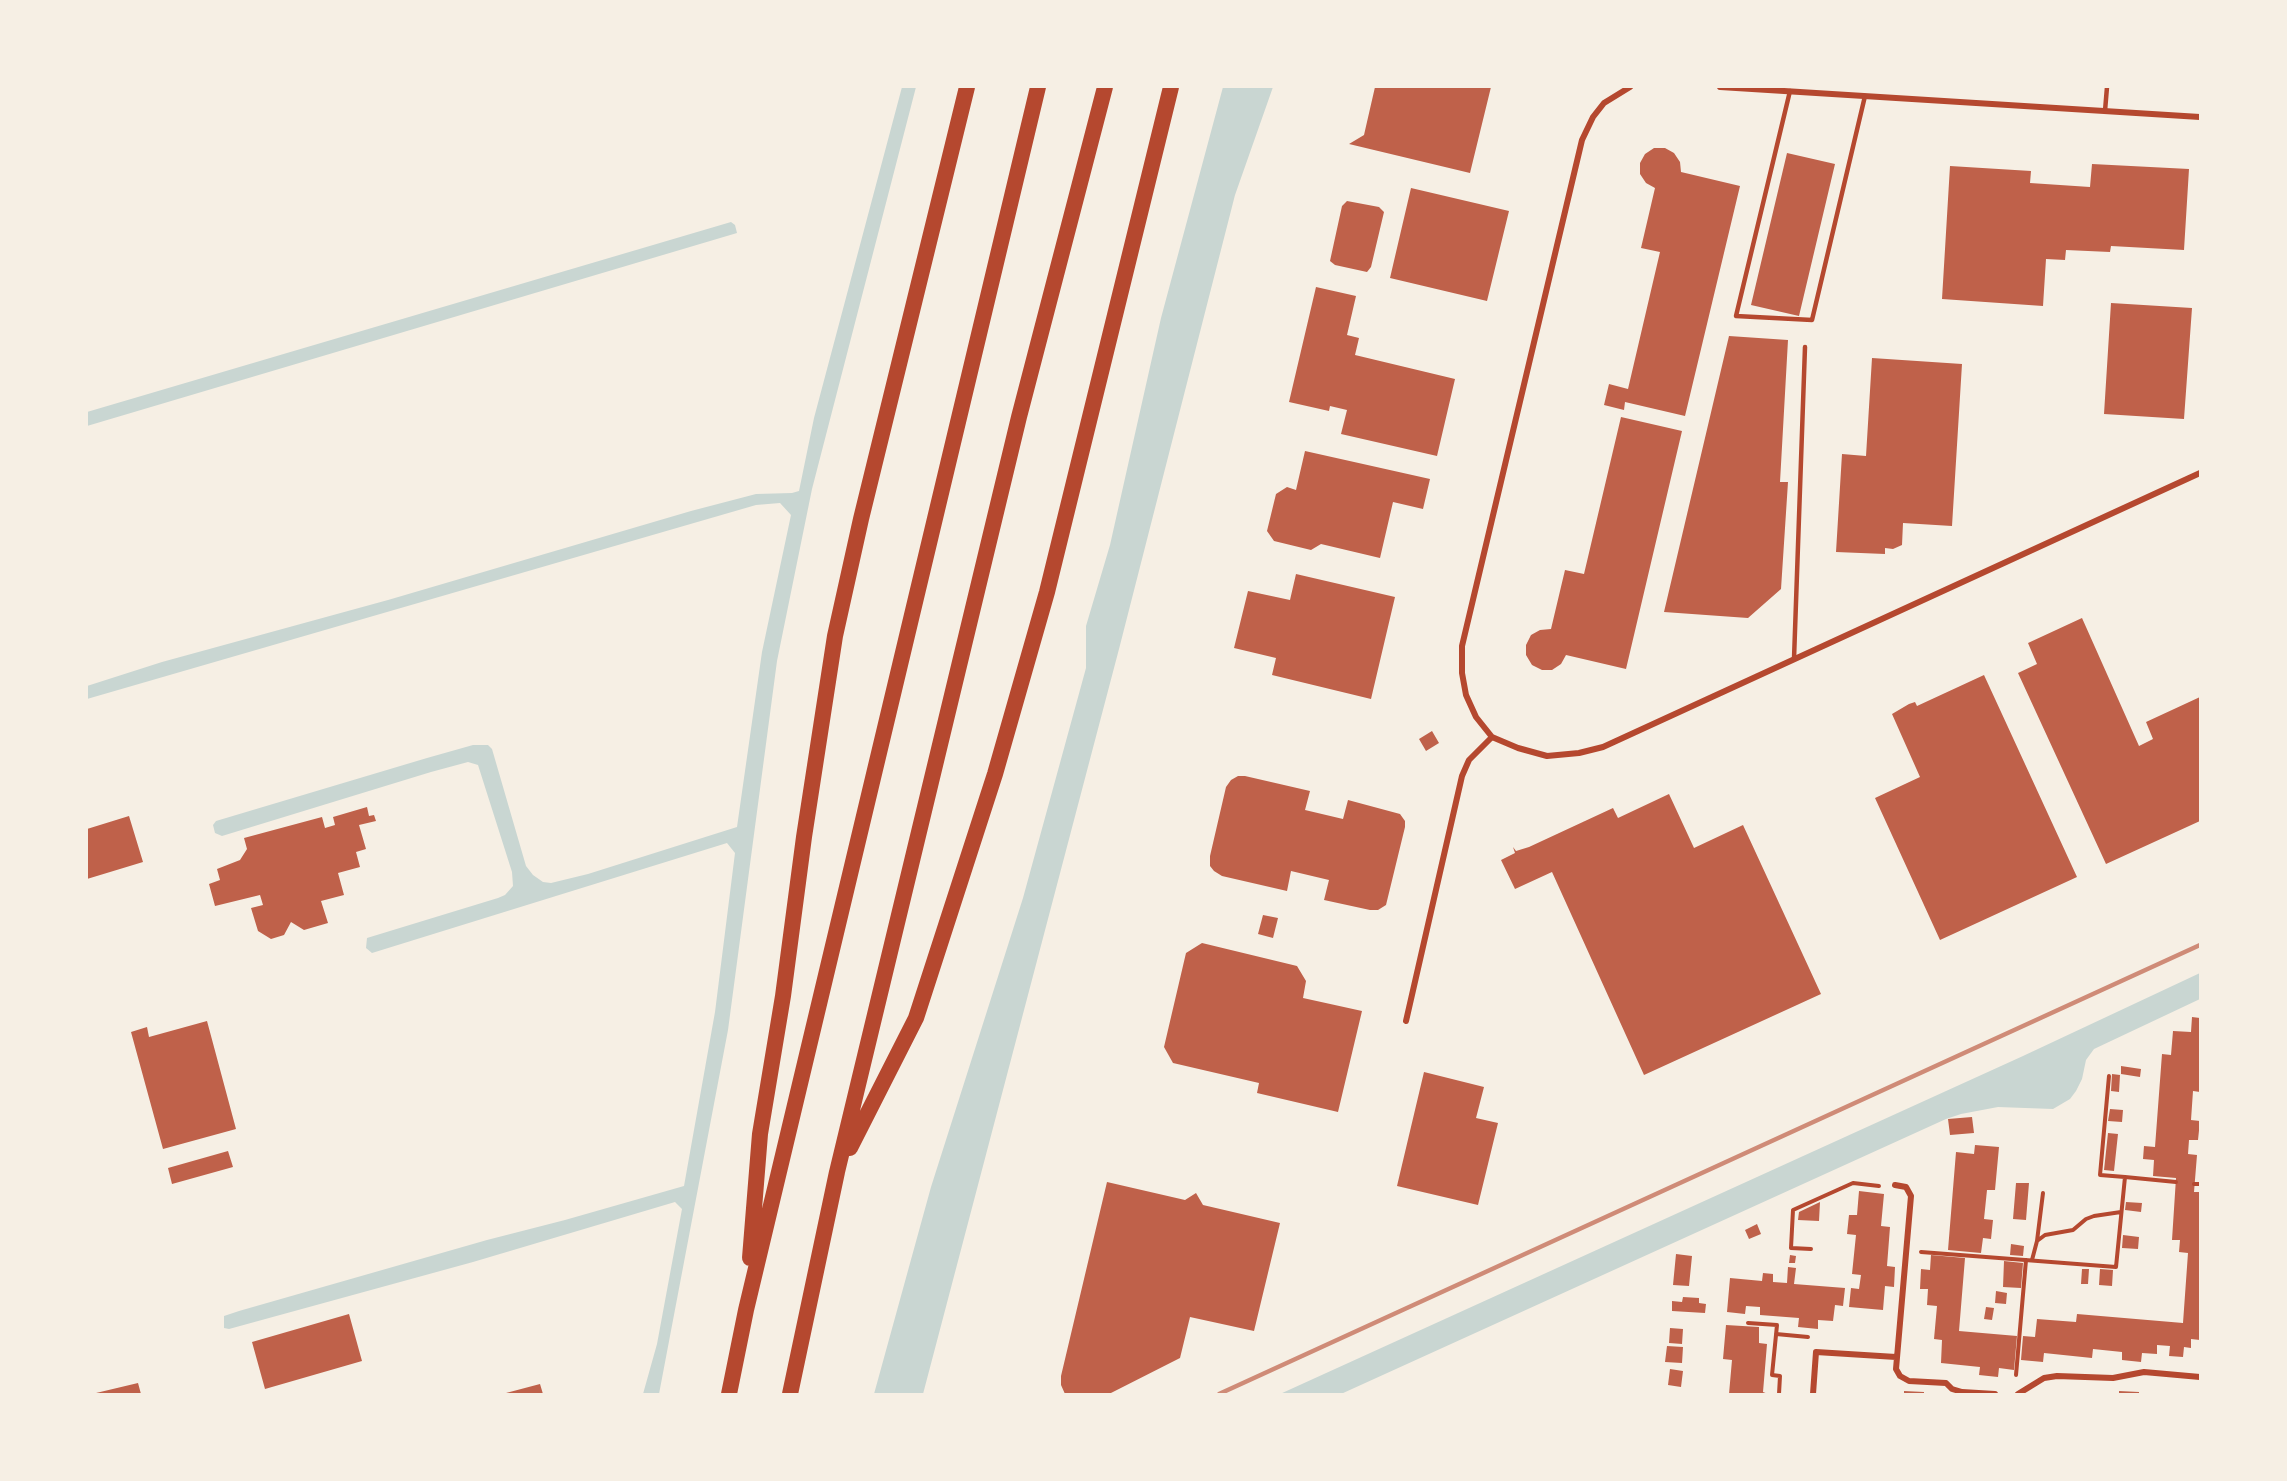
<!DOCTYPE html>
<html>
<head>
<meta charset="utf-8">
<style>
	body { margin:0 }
	#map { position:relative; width:2287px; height:1481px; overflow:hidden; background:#f6efe4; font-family:Figtree,sans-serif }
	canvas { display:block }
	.frame { position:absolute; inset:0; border:88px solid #f6efe4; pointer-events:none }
</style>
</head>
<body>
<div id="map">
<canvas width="2287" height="1481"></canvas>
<div class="frame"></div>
</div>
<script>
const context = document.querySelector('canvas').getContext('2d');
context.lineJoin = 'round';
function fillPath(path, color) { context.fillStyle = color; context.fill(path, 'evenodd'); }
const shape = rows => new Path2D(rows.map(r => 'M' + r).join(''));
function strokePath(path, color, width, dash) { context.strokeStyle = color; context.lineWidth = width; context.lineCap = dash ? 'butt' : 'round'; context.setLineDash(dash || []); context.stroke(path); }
const water = shape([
	[902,87,916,87,812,489,777,661,728,1030,659,1394,643,1394,657,1344,682,1209,675,1202,473,1262,229,1329,224,1328,224,1316,239,1311,487,1240,565,1220,684,1186,715,1012,735,853,727,843,372,953,366,948,367,938,498,898,505,895,513,886,512,872,478,765,468,762,431,772,222,836,215,833,213,825,216,821,427,758,473,745,488,745,492,749,526,866,533,875,543,882,551,883,588,874,737,827,762,652,791,515,780,503,756,505,87,699,87,686,162,662,388,600,691,511,756,494,792,493,799,491,814,418],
	[1223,87,1273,87,1235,195,1119,649,923,1394,874,1394,931,1187,1023,898,1086,668,1086,626,1110,545,1161,318],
	[731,222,735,225,737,233,87,426,87,412],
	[2200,973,2200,999,2094,1049,2086,1060,2082,1079,2076,1091,2070,1099,2053,1109,1998,1107,1961,1114,1946,1119,1341,1394,1280,1394,2023,1056]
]);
const building = shape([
	[1375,87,1491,87,1470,173,1349,144,1364,135],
	[1654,148,1665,148,1674,153,1680,162,1681,172,1740,186,1685,416,1625,402,1624,410,1604,405,1609,384,1628,389,1660,252,1641,248,1655,188,1646,183,1640,174,1640,163,1645,154],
	[1787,153,1835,164,1799,316,1751,305],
	[2092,164,2189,169,2184,250,2111,246,2110,252,2066,250,2065,260,2046,259,2043,306,1942,299,1950,166,2031,171,2030,183,2090,187],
	[1411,188,1509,211,1487,301,1390,278],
	[1347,201,1379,207,1384,212,1371,267,1367,272,1335,265,1330,261,1342,206],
	[1316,287,1356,296,1347,335,1359,338,1355,355,1455,379,1437,456,1341,434,1347,410,1330,406,1329,411,1289,402],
	[2111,303,2192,308,2184,419,2104,414],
	[1729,336,1788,340,1780,482,1788,482,1781,589,1748,618,1664,612],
	[1872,358,1962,364,1952,526,1903,523,1902,545,1893,549,1885,548,1885,554,1836,552,1842,454,1866,456],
	[1621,417,1682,431,1626,669,1566,655,1561,664,1552,670,1542,670,1532,665,1526,655,1526,645,1531,635,1540,630,1551,629,1565,570,1584,574],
	[1305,451,1430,479,1423,509,1393,502,1380,558,1321,544,1311,550,1274,541,1267,531,1276,494,1287,487,1296,490],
	[1296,574,1395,597,1371,699,1272,675,1276,658,1234,648,1248,591,1290,600],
	[2082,618,2139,746,2153,739,2146,722,2200,697,2200,821,2106,864,2018,673,2037,664,2028,643],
	[1984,675,2077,877,1940,940,1875,798,1920,777,1892,714,1909,704,1915,702,1917,706],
	[1432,731,1439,743,1426,751,1419,739],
	[1238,776,1245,776,1310,791,1305,810,1343,819,1348,800,1400,814,1405,821,1405,827,1386,905,1378,910,1370,910,1324,900,1329,880,1291,871,1287,891,1222,876,1214,871,1210,866,1210,856,1226,787,1231,780],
	[1669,794,1694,848,1743,825,1821,994,1644,1075,1552,872,1515,889,1501,860,1515,853,1513,847,1516,851,1529,847,1613,808,1618,818],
	[367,807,369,816,374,815,376,821,359,825,366,849,356,852,360,867,338,873,344,895,321,901,328,923,304,930,291,922,284,935,271,939,258,931,251,908,263,905,260,895,215,906,209,884,220,880,217,869,240,860,247,849,244,838,322,817,325,828,335,825,333,817],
	[129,816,143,862,87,879,87,829],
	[1263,915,1278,918,1273,938,1258,934],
	[1202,943,1297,966,1306,981,1303,998,1362,1011,1338,1112,1257,1093,1259,1083,1173,1063,1164,1047,1186,953],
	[2192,1017,2200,1018,2200,1092,2193,1091,2191,1120,2200,1121,2198,1140,2189,1140,2188,1154,2197,1155,2194,1192,2200,1192,2200,1340,2191,1339,2191,1348,2184,1347,2183,1357,2169,1356,2170,1346,2157,1345,2157,1354,2142,1353,2141,1362,2122,1360,2122,1352,2093,1349,2092,1358,2044,1353,2043,1362,2021,1360,2023,1336,2035,1337,2037,1319,2076,1322,2077,1314,2183,1323,2188,1253,2179,1252,2180,1240,2172,1240,2176,1178,2153,1176,2154,1160,2143,1159,2144,1146,2155,1147,2162,1054,2171,1055,2173,1031,2191,1032],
	[207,1021,236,1129,163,1149,131,1032,147,1027,149,1037],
	[2121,1066,2141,1069,2140,1077,2121,1074],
	[1424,1072,1484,1087,1476,1118,1498,1123,1478,1205,1397,1186],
	[2112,1074,2120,1075,2119,1092,2111,1091],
	[2110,1109,2123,1110,2122,1122,2108,1121],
	[1972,1117,1974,1133,1950,1135,1948,1119],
	[2108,1133,2118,1134,2114,1171,2104,1170],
	[1975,1145,1999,1147,1995,1190,1987,1190,1984,1219,1993,1220,1991,1239,1983,1238,1981,1253,1948,1250,1956,1152,1974,1154],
	[228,1151,233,1167,172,1184,168,1168],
	[1107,1182,1185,1200,1196,1193,1203,1205,1280,1223,1254,1331,1190,1317,1180,1358,1109,1394,1065,1394,1061,1385,1061,1376],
	[2016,1183,2029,1183,2026,1220,2013,1219],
	[1859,1191,1884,1194,1881,1226,1890,1227,1887,1266,1895,1267,1894,1287,1885,1286,1883,1310,1849,1307,1851,1288,1859,1289,1861,1275,1852,1274,1856,1235,1847,1234,1849,1215,1857,1215],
	[1820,1202,1819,1221,1798,1220,1799,1212],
	[2126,1202,2142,1203,2141,1212,2125,1210],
	[1757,1224,1761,1234,1749,1239,1745,1230],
	[2123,1235,2139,1237,2138,1249,2122,1248],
	[2011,1244,2024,1246,2023,1256,2010,1255],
	[1676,1254,1692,1256,1689,1286,1673,1285],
	[1790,1255,1796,1256,1795,1263,1789,1263],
	[1931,1255,1965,1258,1959,1331,2017,1336,2014,1370,1999,1368,1998,1377,1979,1375,1980,1367,1941,1363,1942,1340,1934,1339,1937,1306,1927,1305,1928,1289,1920,1289,1921,1269,1930,1270],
	[2004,1261,2023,1263,2021,1288,2003,1287],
	[1788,1267,1796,1268,1794,1284,1845,1288,1843,1306,1835,1305,1833,1321,1818,1320,1818,1329,1798,1327,1799,1318,1760,1315,1760,1307,1746,1306,1745,1314,1727,1312,1730,1278,1762,1281,1763,1273,1773,1274,1773,1282,1787,1283],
	[2082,1269,2089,1269,2088,1284,2081,1284],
	[2100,1269,2113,1270,2112,1286,2099,1285],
	[1996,1291,2007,1293,2006,1304,1995,1303],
	[1683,1297,1699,1298,1699,1303,1706,1304,1705,1313,1672,1311,1672,1301,1682,1302],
	[1986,1307,1994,1308,1992,1320,1984,1319],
	[349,1314,362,1361,265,1389,252,1342],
	[1726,1325,1759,1327,1759,1343,1767,1344,1763,1392,1768,1394,1729,1394,1732,1360,1723,1359],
	[1670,1328,1683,1329,1682,1344,1669,1343],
	[1667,1346,1683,1347,1682,1363,1665,1362],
	[1670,1369,1683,1371,1681,1387,1668,1385],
	[138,1383,141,1394,96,1394,96,1393],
	[540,1384,543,1394,506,1394,506,1393],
	[1904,1391,1924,1392,1924,1394,1904,1394],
	[2119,1391,2139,1392,2139,1394,2119,1394]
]);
const path = shape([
	[2109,1076,2100,1175,2125,1177],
	[2194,1184,2200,1184],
	[2037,1241,2045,1235,2073,1230,2086,1219,2094,1216,2121,1212],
	[1811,1249,1791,1248,1793,1210,1853,1183,1879,1186],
	[1921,1252,2116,1267,2125,1177,2176,1182],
	[2032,1260,2037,1241,2043,1193],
	[1748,1323,1777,1325,1772,1375,1780,1376,1779,1394],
	[1776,1334,1808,1337],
	[2016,1375,2026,1260]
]);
const service = shape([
	[1790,91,1736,316,1812,320,1865,96],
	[2105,111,2107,87],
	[1794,659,1805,347]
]);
const minor = shape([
	[1630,87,1604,103,1593,117,1582,140,1462,646,1462,673,1466,695,1476,717,1492,737,1518,748,1547,756,1579,753,1603,747,2200,473],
	[1720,87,2200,117],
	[1406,1021,1462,776,1469,760,1492,737],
	[1895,1185,1906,1187,1911,1196,1896,1369,1900,1376,1909,1381,1946,1383,1952,1389,1962,1392,1995,1394],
	[1813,1394,1816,1352,1896,1357],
	[2018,1394,2044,1378,2057,1376,2113,1378,2144,1372,2200,1377]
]);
const trunk = shape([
	[850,1148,916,1018,995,774,1047,592,1171,87],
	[750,1258,760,1134,783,996,804,837,835,636,861,519,967,87],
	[729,1394,746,1310,1038,87],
	[790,1394,837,1172,1019,417,1105,87]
]);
const rail = shape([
	[1219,1394,2200,945]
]);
fillPath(water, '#c9d6d2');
fillPath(building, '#bf614a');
strokePath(path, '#b5482f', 4);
strokePath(service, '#b5482f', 4.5);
strokePath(minor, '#b5482f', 6);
strokePath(trunk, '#b5482f', 16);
strokePath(rail, '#cf8b77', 4.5);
</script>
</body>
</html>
